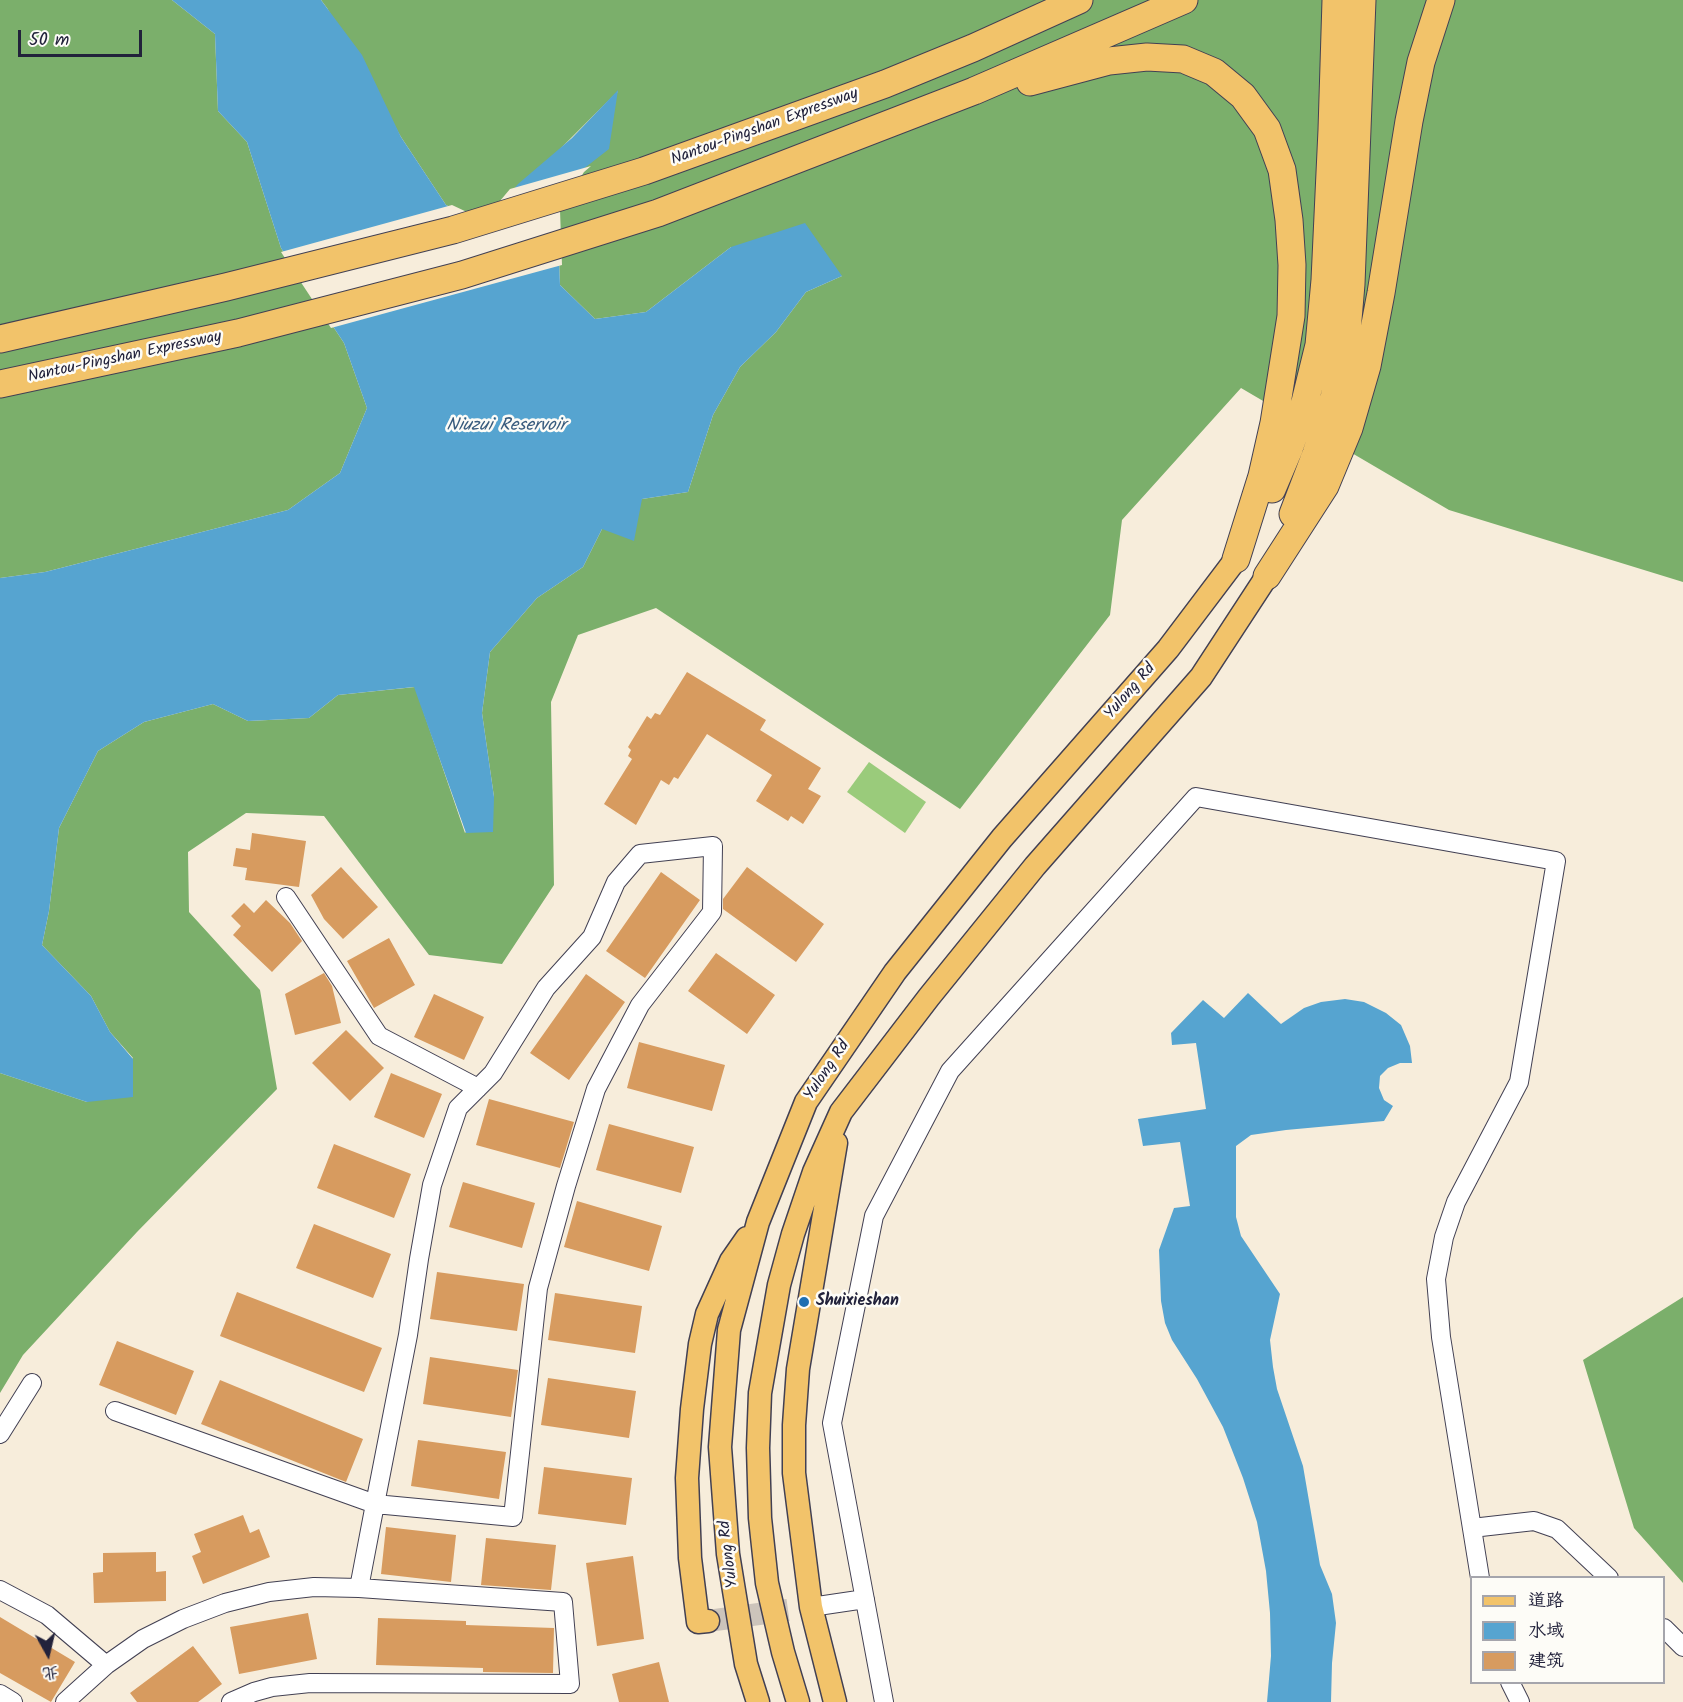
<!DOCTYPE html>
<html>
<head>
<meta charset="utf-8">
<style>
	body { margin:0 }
	#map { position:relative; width:1683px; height:1702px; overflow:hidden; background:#f7eddb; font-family:Kalam,"LXGW WenKai TC",sans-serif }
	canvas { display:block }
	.legend { position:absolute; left:1470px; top:1576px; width:195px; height:108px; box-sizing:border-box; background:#fdfcf7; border:2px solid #a5a5ac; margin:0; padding:8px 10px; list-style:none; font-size:18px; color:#22223b }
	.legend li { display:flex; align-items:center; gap:12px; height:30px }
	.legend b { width:30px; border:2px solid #a5a5ac }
	.north { position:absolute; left:18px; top:1624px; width:60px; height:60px; -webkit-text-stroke:4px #fdfcf7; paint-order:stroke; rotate:172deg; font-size:16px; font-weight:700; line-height:24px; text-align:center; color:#22223b }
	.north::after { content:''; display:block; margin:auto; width:21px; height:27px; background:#22223b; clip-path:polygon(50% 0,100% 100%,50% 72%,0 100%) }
	.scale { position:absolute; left:18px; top:30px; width:124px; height:27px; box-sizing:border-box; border:3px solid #22223b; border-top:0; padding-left:8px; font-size:18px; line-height:21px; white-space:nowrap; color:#22223b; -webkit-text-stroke:4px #fdfcf7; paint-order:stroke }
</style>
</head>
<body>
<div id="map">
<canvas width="1683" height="1702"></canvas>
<ul class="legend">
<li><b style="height:8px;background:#f2c36a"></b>道路</li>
<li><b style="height:16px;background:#56a4d0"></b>水域</li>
<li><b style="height:16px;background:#d79b5f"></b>建筑</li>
</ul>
<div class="north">北</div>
<div class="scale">50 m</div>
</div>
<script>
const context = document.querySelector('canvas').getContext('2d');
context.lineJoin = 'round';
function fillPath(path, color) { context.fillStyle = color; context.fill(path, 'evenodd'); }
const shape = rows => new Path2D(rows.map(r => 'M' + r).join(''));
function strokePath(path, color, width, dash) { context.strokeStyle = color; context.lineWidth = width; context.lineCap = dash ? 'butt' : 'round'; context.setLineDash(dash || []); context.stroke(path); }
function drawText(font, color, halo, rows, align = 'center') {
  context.font = font + ' Kalam,sans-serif'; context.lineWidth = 5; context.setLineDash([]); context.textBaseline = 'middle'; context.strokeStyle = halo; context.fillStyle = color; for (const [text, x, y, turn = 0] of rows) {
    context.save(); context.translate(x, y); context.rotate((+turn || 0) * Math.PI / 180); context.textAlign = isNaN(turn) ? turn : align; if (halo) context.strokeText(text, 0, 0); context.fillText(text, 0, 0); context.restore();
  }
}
const green = shape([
	[869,762,926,802,905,833,847,792]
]);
const forest = shape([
	[0,0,172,0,215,34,218,111,247,142,281,248,344,343,367,408,340,473,288,510,45,572,0,578],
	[321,0,1683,0,1683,582,1449,510,1241,388,1122,520,1110,615,960,809,656,608,578,635,551,702,554,885,502,964,429,955,324,816,246,813,188,852,189,912,260,990,277,1089,137,1232,23,1355,0,1393,0,1073,87,1102,133,1058,110,1032,91,996,42,945,49,911,59,828,98,751,144,722,213,704,248,721,309,718,338,695,415,687,465,833,494,797,482,713,490,652,537,598,583,567,602,529,642,499,688,492,713,415,740,367,776,332,806,292,842,276,731,247,646,312,595,319,560,285,557,209,618,91,485,224,446,205,401,137,327,8],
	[1683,1297,1683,1583,1634,1528,1583,1360]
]);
const water = shape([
	[172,0,321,0,362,55,401,137,446,205,485,224,518,184,572,138,618,90,609,149,582,170,557,209,560,285,595,319,646,312,731,247,805,223,842,276,806,292,776,332,740,367,713,415,688,492,642,499,634,541,602,529,583,567,537,598,490,652,482,713,494,797,493,832,466,833,414,687,338,695,309,718,248,721,213,704,144,722,98,751,59,828,49,911,42,945,91,996,110,1032,133,1059,133,1097,87,1102,0,1073,0,578,45,572,288,510,340,473,367,408,344,343,281,248,247,142,218,111,215,34],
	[1248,993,1281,1024,1304,1008,1321,1002,1345,999,1364,1002,1386,1013,1401,1025,1410,1046,1412,1063,1400,1063,1388,1068,1380,1076,1379,1088,1384,1100,1393,1106,1384,1121,1286,1130,1251,1135,1236,1146,1236,1217,1241,1236,1280,1294,1270,1340,1273,1367,1277,1389,1303,1466,1320,1565,1332,1594,1336,1623,1332,1663,1331,1702,1267,1702,1271,1656,1270,1613,1266,1571,1257,1522,1243,1478,1223,1427,1197,1379,1172,1340,1165,1323,1161,1301,1159,1250,1174,1208,1190,1206,1180,1142,1143,1146,1138,1119,1206,1109,1196,1043,1172,1045,1171,1033,1203,1000,1224,1018]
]);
const pier = shape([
	[591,166,584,172,560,210,562,265,331,328,281,252,452,205,484,220,510,189]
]);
const building = shape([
	[687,672,766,720,760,730,821,768,808,789,821,796,803,824,791,816,788,821,756,801,772,775,707,734,678,779,674,777,669,785,661,780,636,825,604,804,632,759,628,756,631,750,628,747,647,716,651,719,655,713,660,715],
	[252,833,306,841,299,887,245,880,247,868,233,866,236,848,250,850],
	[341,867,378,907,343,939,324,919,311,895],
	[747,867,824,924,796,962,723,909,723,899],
	[661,872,700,900,645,978,606,951],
	[266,900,290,923,302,941,272,972,233,935,241,926,231,916,244,903,254,913],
	[389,938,415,985,374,1008,347,961],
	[716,953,775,995,747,1034,688,991],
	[324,973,332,986,341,1023,295,1035,285,994],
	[586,974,625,1002,569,1080,530,1053],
	[434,994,484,1017,464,1060,414,1037],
	[346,1030,384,1068,350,1101,312,1063],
	[639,1042,725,1065,712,1111,627,1088],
	[391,1073,442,1094,424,1138,374,1117],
	[489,1099,574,1122,560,1168,476,1145],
	[609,1124,694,1147,681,1193,596,1170],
	[334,1144,411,1174,394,1218,317,1188],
	[463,1182,535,1203,522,1248,449,1227],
	[577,1201,662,1226,649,1271,564,1247],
	[314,1224,391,1254,373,1298,296,1268],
	[437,1272,524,1284,517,1331,430,1319],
	[237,1292,382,1348,364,1392,220,1336],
	[555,1293,642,1306,635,1353,548,1340],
	[117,1341,194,1371,176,1415,99,1385],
	[430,1357,518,1370,511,1417,423,1404],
	[548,1378,636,1391,629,1438,541,1425],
	[220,1380,363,1439,346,1482,201,1424],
	[418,1440,506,1452,499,1499,411,1486],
	[544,1467,632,1478,626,1525,538,1514],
	[243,1515,250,1533,259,1529,270,1557,203,1584,192,1556,201,1552,194,1534],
	[386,1527,456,1535,451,1582,381,1574],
	[486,1538,556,1545,551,1590,481,1585],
	[156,1552,156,1572,166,1571,166,1601,94,1603,93,1573,103,1572,103,1553],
	[633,1556,644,1639,597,1646,586,1563],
	[308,1613,317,1659,239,1674,230,1627],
	[0,1617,75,1662,51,1702,0,1673],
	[378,1618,466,1621,466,1625,554,1628,553,1673,483,1672,483,1668,376,1665],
	[193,1646,222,1684,198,1702,137,1702,130,1693],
	[659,1662,669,1702,619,1702,612,1674]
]);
const majorTunnel = shape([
	[708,1621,788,1610]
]);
const minor = shape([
	[286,897,379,1036,478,1088],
	[115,1411,375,1504,513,1517,538,1288,566,1186,596,1089,640,1005,712,912,713,846,640,854,616,882,592,937,546,988,493,1073,458,1108,432,1185,419,1259,408,1335,375,1504,359,1588],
	[0,1434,32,1383],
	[1472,1528,1534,1521,1557,1529,1609,1578],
	[0,1590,47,1615,106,1665],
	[811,1607,865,1599],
	[1664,1628,1683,1647],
	[1510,1682,1520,1702],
	[0,1694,13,1702],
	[65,1702,106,1665,143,1639,183,1619,225,1603,269,1592,314,1587,359,1588,563,1602,570,1684,310,1683,272,1687,254,1692,231,1702],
	[884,1702,832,1423,874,1216,950,1071,1196,797,1556,861,1519,1082,1456,1202,1444,1237,1436,1279,1441,1337,1480,1578]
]);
const major = shape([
	[708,1621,698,1622,690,1558,687,1478,692,1409,700,1344,707,1314,731,1261,747,1238],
	[758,1702,746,1664,728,1554,720,1447,729,1330,758,1222,806,1102,895,972,1002,838,1168,649,1236,559],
	[798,1702,783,1652,767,1583,760,1518,758,1448,760,1393,779,1285,793,1234,814,1172,841,1112,929,997,1035,866,1201,677,1267,576],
	[835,1702,811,1607,794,1473,794,1425,798,1369,836,1143]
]);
const highway = shape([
	[1030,82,1109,61,1147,57,1183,59,1214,72,1243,96,1267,129,1282,170,1289,220,1292,265,1291,316,1274,423,1262,476,1236,559],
	[0,339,226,287,453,230,644,171,885,84,973,48,1079,0],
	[0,384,238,333,462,275,658,213,974,91,1184,0],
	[1272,489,1289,449,1305,402,1319,345,1325,280,1332,130,1336,0],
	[1293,514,1316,454,1334,398,1346,343,1351,284,1362,0],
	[1267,576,1325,486,1349,428,1367,366,1381,293,1409,121,1421,62,1441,0]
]);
const markers = [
	[804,1302,6,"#1f6fb2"]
];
const streetNames = [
	["Nantou-Pingshan Expressway",765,128,-20],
	["Nantou-Pingshan Expressway",125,358,-12],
	["Yulong Rd",1131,692,-49],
	["Yulong Rd",828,1071,-56],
	["Yulong Rd",730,1554,-97]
];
const poiNames = [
	["Shuixieshan",816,1302]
];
const waterNames = [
	["Niuzui Reservoir",506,427]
];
fillPath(green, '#9acb7b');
fillPath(forest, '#7baf6b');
fillPath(water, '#56a4d0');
fillPath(pier, '#f7eddb');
fillPath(building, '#d79b5f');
strokePath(majorTunnel, '#ccc4bb', 22, [22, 11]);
strokePath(minor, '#424053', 20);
strokePath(major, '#424053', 25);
strokePath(highway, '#424053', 29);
strokePath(minor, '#fff', 18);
strokePath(major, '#f2c36a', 22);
strokePath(highway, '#f2c36a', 27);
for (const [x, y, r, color] of markers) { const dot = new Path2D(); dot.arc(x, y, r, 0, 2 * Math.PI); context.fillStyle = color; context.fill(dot); strokePath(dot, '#fdfcf7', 2); }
drawText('16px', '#22223b', '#fdfcf7', streetNames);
drawText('bold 16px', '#22223b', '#fdfcf7', poiNames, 'left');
drawText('italic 18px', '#395c7e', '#fdfcf7', waterNames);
</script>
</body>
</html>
